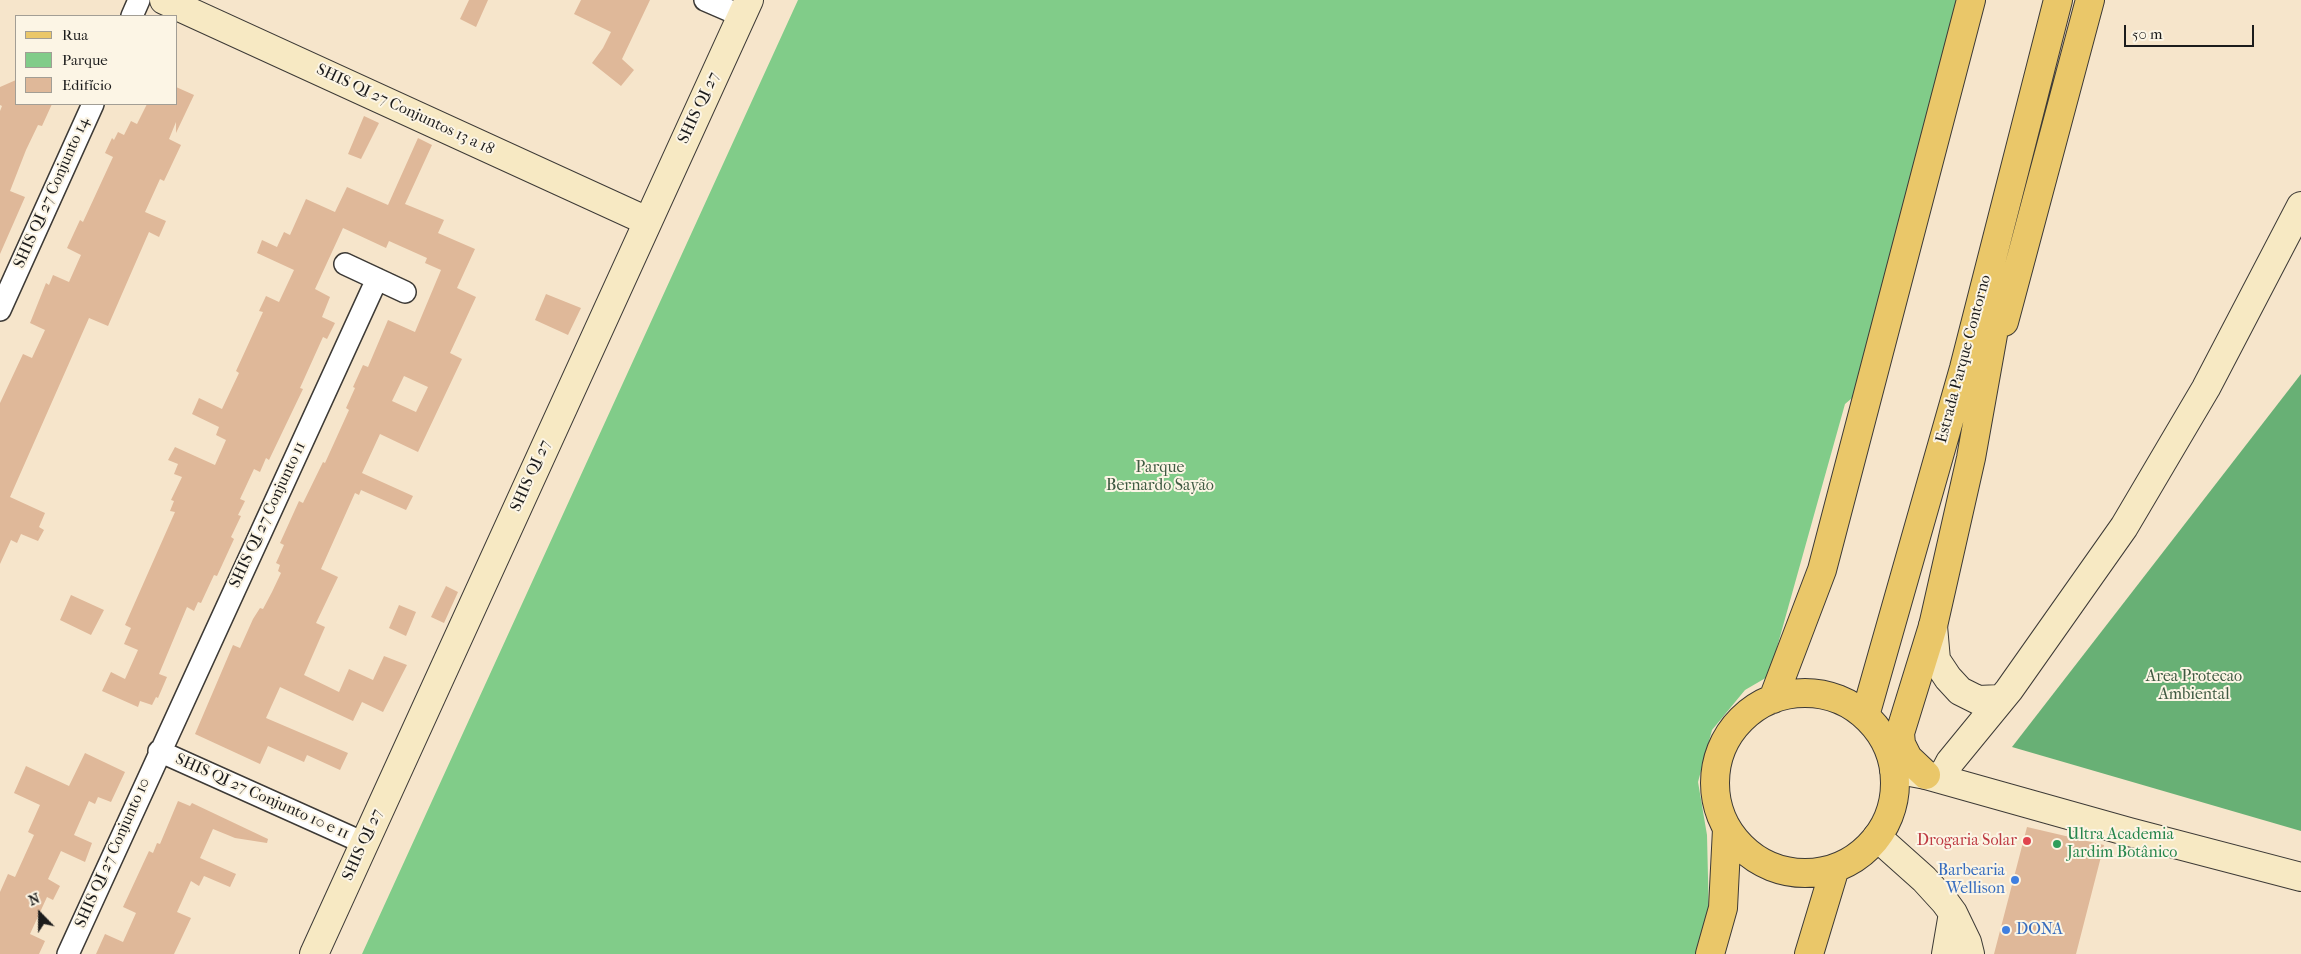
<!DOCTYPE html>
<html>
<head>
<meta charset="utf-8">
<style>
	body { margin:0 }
	#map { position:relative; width:2301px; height:954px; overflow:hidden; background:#f6e5cb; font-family:"IM FELL French Canon",serif }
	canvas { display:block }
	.legend { position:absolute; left:15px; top:15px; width:162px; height:90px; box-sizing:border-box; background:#fcf5e5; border:1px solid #a29e95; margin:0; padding:6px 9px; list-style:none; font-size:15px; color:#1c1c1c }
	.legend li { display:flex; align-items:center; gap:10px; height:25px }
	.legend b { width:25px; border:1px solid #a29e95 }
	.north { position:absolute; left:15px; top:889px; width:50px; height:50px; -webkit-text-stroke:4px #fcf5e5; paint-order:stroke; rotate:338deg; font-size:14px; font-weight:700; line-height:20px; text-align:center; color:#1c1c1c }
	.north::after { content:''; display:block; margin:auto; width:18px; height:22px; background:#1c1c1c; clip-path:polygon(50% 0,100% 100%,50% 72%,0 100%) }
	.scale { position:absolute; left:2124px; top:25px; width:130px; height:22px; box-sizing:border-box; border:2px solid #1c1c1c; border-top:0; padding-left:6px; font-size:15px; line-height:18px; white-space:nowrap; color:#1c1c1c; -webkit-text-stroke:4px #fcf5e5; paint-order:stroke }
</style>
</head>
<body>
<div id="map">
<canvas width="2301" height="954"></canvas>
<ul class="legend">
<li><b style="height:6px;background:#eac769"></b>Rua</li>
<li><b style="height:14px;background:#81cc89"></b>Parque</li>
<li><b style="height:14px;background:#dfb899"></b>Edifício</li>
</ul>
<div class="north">N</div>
<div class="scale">50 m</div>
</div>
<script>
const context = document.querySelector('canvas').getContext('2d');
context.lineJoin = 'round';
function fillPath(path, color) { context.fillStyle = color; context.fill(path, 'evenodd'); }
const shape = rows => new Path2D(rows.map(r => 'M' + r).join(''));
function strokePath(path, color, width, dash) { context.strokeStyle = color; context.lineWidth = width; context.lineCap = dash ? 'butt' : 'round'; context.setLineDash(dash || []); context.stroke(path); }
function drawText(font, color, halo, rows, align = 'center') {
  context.font = font + ' "IM FELL French Canon",serif'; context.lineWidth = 4; context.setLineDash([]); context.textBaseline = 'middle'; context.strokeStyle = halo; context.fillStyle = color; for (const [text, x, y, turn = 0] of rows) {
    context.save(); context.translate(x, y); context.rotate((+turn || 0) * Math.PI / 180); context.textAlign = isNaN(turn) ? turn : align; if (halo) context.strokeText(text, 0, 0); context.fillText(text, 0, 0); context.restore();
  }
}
const green = shape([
	[798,0,1969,0,1871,382,1845,404,1769,676,1745,690,1712,730,1698,782,1707,835,1709,920,1700,954,362,954]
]);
const forest = shape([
	[2301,374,2301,831,2012,747]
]);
const building = shape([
	[469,0,488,0,476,27,460,19],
	[581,0,650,0,622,59,634,70,621,86,592,63,603,48,611,32,574,14],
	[16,80,16,104,52,104,42,126,38,125,26,150,10,191,25,197,0,254,0,111,2,106,0,105,0,87],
	[176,87,194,95,176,133,176,122,169,139,181,145,164,181,160,179,145,212,166,221,159,237,149,232,108,326,89,318,10,497,45,513,39,527,44,530,38,541,21,534,17,543,11,540,0,564,0,403,23,354,32,358,45,330,30,323,46,283,49,285,53,275,69,282,81,255,67,248,80,220,83,222,113,157,105,153,112,138,114,140,118,132,124,135,131,121,137,124,147,104,176,104],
	[364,116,379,123,361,159,348,154],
	[418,138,432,145,405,204,444,220,438,233,475,249,457,288,476,297,450,353,462,359,418,452,380,434,362,473,413,496,406,510,361,490,359,495,355,493,321,569,338,577,316,623,325,627,304,675,339,692,349,669,373,680,384,656,407,665,383,712,362,702,353,721,280,687,266,718,348,753,340,770,307,755,304,762,268,746,260,764,195,734,233,645,240,648,253,619,260,608,263,609,272,592,281,573,278,571,280,565,276,563,284,545,280,543,299,501,303,503,323,462,325,463,349,410,346,408,355,388,353,387,363,365,368,367,388,320,415,332,441,270,425,263,427,258,389,241,386,248,343,228,315,289,330,297,322,317,335,323,327,339,323,337,300,388,303,389,269,460,266,458,260,472,254,469,240,499,245,501,238,515,241,516,231,537,234,539,217,576,214,575,201,603,198,602,194,611,187,607,159,674,167,677,158,698,156,697,152,705,140,701,138,707,102,691,111,672,125,679,138,650,124,644,131,628,125,625,175,512,170,511,174,501,171,500,182,477,174,474,178,464,168,460,175,447,215,465,226,440,216,435,219,427,192,414,199,398,222,409,239,373,236,371,263,312,259,311,266,296,279,302,294,270,257,253,262,240,277,247,284,232,290,235,306,199,335,212,347,187,388,205],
	[404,376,428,387,416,412,392,401],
	[546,294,581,308,568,335,535,320],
	[446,586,458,592,444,623,431,617],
	[71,595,104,610,91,635,60,620],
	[399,605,416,612,406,636,389,628],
	[85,753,125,772,111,802,98,797,95,804,89,801,74,835,92,843,85,862,61,851,48,879,60,886,53,900,47,897,30,934,45,941,39,954,0,954,0,892,8,874,15,877,34,835,28,832,40,805,14,793,26,766,69,786],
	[178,801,190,806,192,803,268,839,267,843,235,838,213,829,200,858,236,874,230,887,204,876,199,886,191,881,177,912,191,918,174,954,96,954,105,934,123,942,136,913,123,907,149,851,153,853,157,843,160,844],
	[2027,827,2104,845,2076,954,1994,954]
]);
const street = shape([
	[705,0,742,16],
	[132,16,139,0],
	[345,264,405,292],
	[0,310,93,104],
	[159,751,364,843],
	[68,954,377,279]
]);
const secondary = shape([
	[164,0,647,221],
	[1933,626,1936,660,1948,678,1960,691,1978,700,2001,699],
	[1894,769,1926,775,2129,832,2301,877],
	[1941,779,1950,762,2009,690,2124,527,2206,388,2301,206],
	[1877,837,1924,879,1945,902,1953,913,1967,942,1970,954],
	[314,954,749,0],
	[1946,954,1953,913]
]);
const primary = shape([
	[2004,322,2090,0],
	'1715 783a90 90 0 1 1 180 0a90 90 0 1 1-180 0Z',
	[1773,699,1822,570,1971,0],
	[1865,716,1964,368,2058,0],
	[1926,775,1908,758,1901,744,1900,733,1933,626,1971,458,1994,329,1994,290],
	[1710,954,1723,908,1727,829],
	[1809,954,1835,868]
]);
const markers = [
	[2027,841,5,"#e0444e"],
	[2057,844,5,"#2e9e5b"],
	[2015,880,5,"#3f7fe0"],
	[2006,930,5,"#3f7fe0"]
];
const streetNames = [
	["SHIS QI 27",699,108,-65],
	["SHIS QI 27 Conjuntos 13 a 18",405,110,25],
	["SHIS QI 27 Conjunto 14",52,193,-66],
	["Estrada Parque Contorno",1964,359,-75],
	["SHIS QI 27",531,476,-66],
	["SHIS QI 27 Conjunto 11",268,515,-65],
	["SHIS QI 27 Conjunto 10 e 11",262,797,24],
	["SHIS QI 27",363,845,-66],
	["SHIS QI 27 Conjunto 10",113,853,-66]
];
const parkNames = [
	["Parque",1160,468],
	["Bernardo Sayão",1160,486],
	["Area Protecao",2194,677],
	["Ambiental",2194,695]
];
const leisureNames = [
	["Ultra Academia",2067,835],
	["Jardim Botânico",2067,853]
];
const healthNames = [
	["Drogaria Solar",2017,841]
];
const shopNames = [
	["Barbearia",2005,871],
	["Wellison",2005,889],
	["DONA",2016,930,"left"]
];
fillPath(green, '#81cc89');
fillPath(forest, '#68b075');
fillPath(building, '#dfb899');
strokePath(street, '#3d3a36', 24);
strokePath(secondary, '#3d3a36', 30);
strokePath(primary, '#3d3a36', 30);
strokePath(street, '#fff', 21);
strokePath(secondary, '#f7e9c3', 28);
strokePath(primary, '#eac769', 28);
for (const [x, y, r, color] of markers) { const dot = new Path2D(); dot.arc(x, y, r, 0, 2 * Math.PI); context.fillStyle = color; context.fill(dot); strokePath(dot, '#fcf5e5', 2); }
drawText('16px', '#1c1c1c', '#fcf5e5', streetNames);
drawText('16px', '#3f5a42', '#fcf5e5', parkNames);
drawText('16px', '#27864d', '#fcf5e5', leisureNames, 'left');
drawText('16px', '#be3a42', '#fcf5e5', healthNames, 'right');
drawText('16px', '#366cbe', '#fcf5e5', shopNames, 'right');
</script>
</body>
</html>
